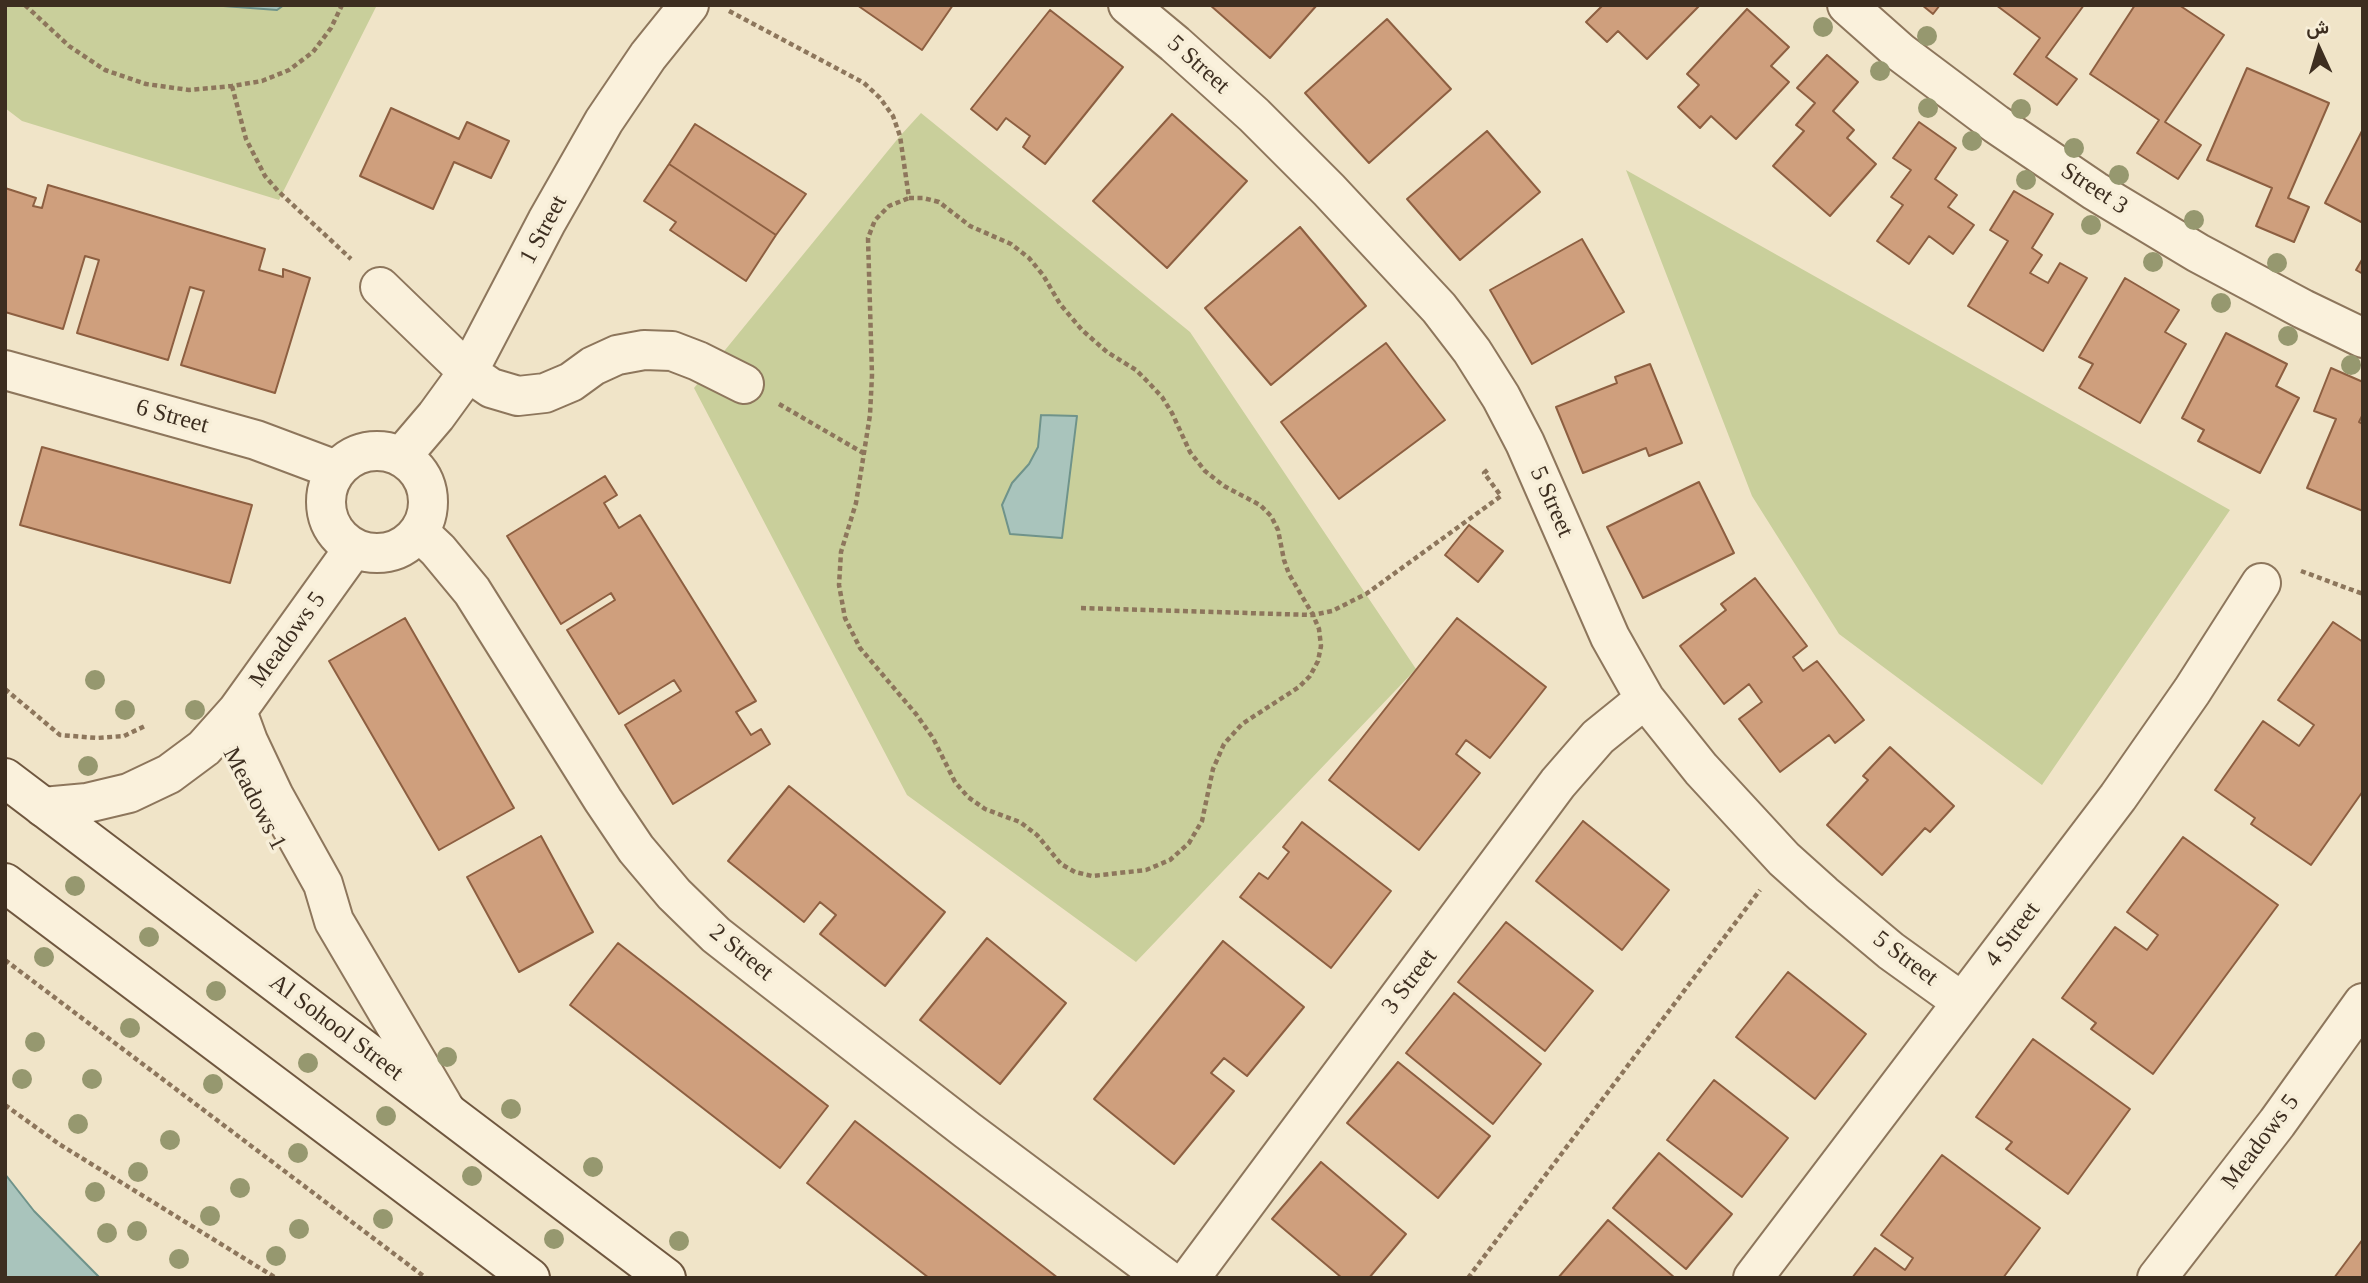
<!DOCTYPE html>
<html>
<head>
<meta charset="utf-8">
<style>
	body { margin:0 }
	#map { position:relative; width:2368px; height:1283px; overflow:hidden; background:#f0e4c8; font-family:"Times New Roman",Vazirmatn,serif }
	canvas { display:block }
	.frame { position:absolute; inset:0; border:7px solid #3d2e20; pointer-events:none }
	.north { position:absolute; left:2284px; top:14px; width:70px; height:70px; -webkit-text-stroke:5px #f7eed8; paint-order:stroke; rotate:356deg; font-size:19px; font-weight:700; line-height:28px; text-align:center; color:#3d2e20 }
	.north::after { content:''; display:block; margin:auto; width:24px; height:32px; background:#3d2e20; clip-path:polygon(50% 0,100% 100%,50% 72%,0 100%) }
</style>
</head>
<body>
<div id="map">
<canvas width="2368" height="1283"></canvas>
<div class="frame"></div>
<div class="north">ش</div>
</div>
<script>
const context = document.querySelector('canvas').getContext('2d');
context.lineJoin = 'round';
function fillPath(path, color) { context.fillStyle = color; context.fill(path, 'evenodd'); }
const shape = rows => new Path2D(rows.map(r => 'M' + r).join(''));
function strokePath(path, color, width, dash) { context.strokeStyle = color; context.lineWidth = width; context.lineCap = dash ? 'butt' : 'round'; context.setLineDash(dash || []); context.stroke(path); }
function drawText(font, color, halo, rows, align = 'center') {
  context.font = font + ' "Times New Roman",serif'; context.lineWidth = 7; context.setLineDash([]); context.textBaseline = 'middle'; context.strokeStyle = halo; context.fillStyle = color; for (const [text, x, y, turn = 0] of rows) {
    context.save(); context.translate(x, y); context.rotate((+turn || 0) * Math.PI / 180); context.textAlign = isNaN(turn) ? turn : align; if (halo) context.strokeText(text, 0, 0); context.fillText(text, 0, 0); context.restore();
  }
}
const green = shape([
	[5,5,210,5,276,10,284,5,377,5,279,200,22,121,5,108],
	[921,113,1190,332,1416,669,1136,962,907,795,694,388,900,136],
	[1626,170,2230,510,2042,785,1839,634,1752,496]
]);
const water = shape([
	[210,5,284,5,277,10,210,5],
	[1041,415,1077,416,1062,538,1010,534,1002,505,1012,483,1029,464,1038,447,1041,415],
	[5,1174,34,1211,100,1278,5,1278,5,1174]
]);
const building = shape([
	[857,5,953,5,922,50,857,5],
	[1210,5,1317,5,1270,58,1210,5],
	[1603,5,1700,5,1647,59,1618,31,1607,42,1586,22,1603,5],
	[1922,5,1940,5,1933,14,1922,5],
	[1996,5,2084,5,2046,57,2077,79,2057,105,2014,74,2040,38,1996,5],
	[2135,5,2179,5,2224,35,2165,122,2201,145,2178,179,2137,153,2159,120,2090,74,2135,5],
	[1747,9,1789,47,1771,66,1789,82,1736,139,1711,116,1700,128,1678,107,1699,85,1687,74,1747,9],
	[1050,10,1123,67,1045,164,1023,147,1030,136,1006,118,997,130,971,109,1050,10],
	[1387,19,1451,89,1369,163,1305,93,1387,19],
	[1827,55,1858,82,1833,111,1854,130,1847,138,1876,164,1830,216,1773,166,1804,131,1796,125,1815,103,1797,88,1827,55],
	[2247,68,2329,103,2288,198,2309,207,2294,242,2256,226,2272,188,2207,160,2247,68],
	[391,108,459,139,467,122,509,141,491,178,454,162,433,209,360,176,391,108],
	[1172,114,1247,181,1167,268,1093,201,1172,114],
	[1919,122,1956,148,1935,179,1957,195,1948,207,1974,225,1953,254,1929,236,1909,264,1877,241,1903,205,1891,197,1911,170,1893,158,1919,122],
	[695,124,806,194,776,235,669,164,695,124],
	[2363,129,2363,223,2325,203,2363,129],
	[1487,131,1540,192,1460,260,1407,199,1487,131],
	[669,164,776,235,746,281,670,230,676,222,644,201,669,164],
	[48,185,265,249,259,270,283,277,283,269,310,278,275,393,181,365,204,291,190,287,168,360,77,333,99,260,85,256,63,329,5,312,5,188,36,198,33,206,42,208,48,185],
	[2014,191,2053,214,2032,248,2042,255,2030,273,2048,283,2060,263,2087,278,2043,351,1968,306,2008,241,1990,230,2014,191],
	[1300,227,1366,306,1271,385,1205,308,1300,227],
	[1582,239,1624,312,1532,364,1490,290,1582,239],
	[2363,258,2363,274,2356,270,2363,258],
	[2125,278,2179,310,2165,332,2186,344,2140,423,2079,388,2093,364,2079,357,2125,278],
	[2226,333,2287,364,2276,386,2299,398,2260,473,2198,441,2204,430,2182,418,2226,333],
	[1386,343,1445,420,1339,499,1281,422,1386,343],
	[1650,364,1682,443,1649,456,1646,448,1583,473,1556,407,1617,383,1615,377,1650,364],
	[2331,368,2363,382,2363,414,2359,422,2363,424,2363,511,2307,488,2336,419,2314,411,2331,368],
	[42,447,252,505,230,583,20,525,42,447],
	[605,476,617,495,604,503,619,528,640,515,756,701,736,712,751,735,761,729,770,744,673,804,625,725,681,691,674,680,619,714,567,630,615,600,611,593,561,624,507,536,605,476],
	[1699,482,1734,553,1643,598,1607,527,1699,482],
	[1469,525,1503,551,1478,582,1445,555,1469,525],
	[1755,578,1807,646,1793,657,1803,671,1817,661,1864,720,1835,743,1829,735,1780,772,1739,719,1762,702,1749,684,1724,704,1680,646,1726,610,1721,604,1755,578],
	[405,618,514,808,439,850,329,661,405,618],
	[1457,618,1546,687,1490,758,1466,740,1456,754,1480,773,1419,850,1329,780,1457,618],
	[2333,622,2363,642,2363,791,2311,865,2251,824,2255,818,2215,790,2263,721,2299,746,2314,725,2278,700,2333,622],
	[1890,747,1954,806,1930,832,1925,828,1882,875,1827,825,1868,780,1863,776,1890,747],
	[789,786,945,912,885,986,820,934,836,915,820,902,804,922,728,861,789,786],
	[1583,821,1669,890,1622,950,1536,881,1583,821],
	[1302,822,1391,891,1331,968,1240,897,1259,873,1268,879,1289,852,1283,847,1302,822],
	[541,836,593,932,519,972,467,877,541,836],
	[2183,837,2278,905,2153,1074,2091,1029,2096,1023,2062,998,2115,927,2147,950,2158,935,2127,912,2183,837],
	[1506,922,1593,991,1545,1051,1458,982,1506,922],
	[987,938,1066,1003,1000,1084,920,1020,987,938],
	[1223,941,1304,1007,1247,1076,1224,1058,1211,1073,1234,1091,1174,1164,1094,1099,1223,941],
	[618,943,828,1106,780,1168,570,1005,618,943],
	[1788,972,1866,1034,1815,1099,1736,1037,1788,972],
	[1454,993,1541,1064,1493,1124,1406,1053,1454,993],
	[2033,1039,2130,1109,2068,1194,2006,1149,2012,1142,1976,1117,2033,1039],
	[1398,1062,1490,1136,1438,1198,1347,1123,1398,1062],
	[1714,1080,1788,1138,1742,1197,1667,1140,1714,1080],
	[855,1121,1058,1278,929,1278,807,1183,855,1121],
	[1659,1153,1732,1214,1686,1269,1613,1208,1659,1153],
	[1942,1155,2040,1228,2003,1278,1852,1278,1875,1248,1905,1270,1913,1258,1881,1235,1942,1155],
	[1321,1162,1406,1234,1369,1278,1342,1278,1272,1219,1321,1162],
	[1608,1220,1675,1278,1558,1278,1608,1220],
	[2363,1239,2363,1278,2334,1278,2363,1239]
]);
const path = shape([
	[25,5,69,46,105,70,146,84,189,90,232,86,262,81,289,70,313,52,331,28,342,5],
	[729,11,864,83,880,98,893,116,900,136,909,198],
	[232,86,246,139,265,176,278,191,351,259],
	[909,198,923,198,939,202,970,226,1011,244,1029,258,1043,275,1060,304,1082,330,1107,352,1136,370,1149,383,1162,397,1172,413,1190,452,1205,471,1224,486,1260,505,1271,516,1278,530,1284,560,1289,574,1313,615,1319,629,1321,646,1318,661,1310,676,1299,687,1242,724,1224,744,1213,769,1202,821,1189,843,1170,860,1146,870,1092,876,1075,872,1061,864,1037,835,1020,822,985,809,968,797,955,782,933,738,916,714,860,648,845,618,839,585,841,552,856,503,870,415,872,375,868,238,875,220,889,206,909,198],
	[779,404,865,454],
	[2301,571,2363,594],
	[1081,608,1313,615,1332,611,1366,594,1501,496,1484,473,1490,468],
	[5,689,60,735,97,738,124,736,145,726],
	[5,960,426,1278],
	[5,1105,59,1144,276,1278],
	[1468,1278,1760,890]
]);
const minor = shape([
	[1128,5,1175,44,1254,115,1329,190,1439,308,1472,351,1501,397,1525,443,1610,637,1645,699,1701,769,1784,859,1823,894,1891,951,1962,1002],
	[1847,5,1900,52,1996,124,2095,191,2198,253,2303,309,2363,338],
	[380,287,468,372,491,388,518,396,545,393,571,382,593,366,617,355,644,350,672,351,698,361,744,384],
	[5,370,256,440,336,470],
	'326 502a51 51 0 1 1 102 0a51 51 0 1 1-102 0Z',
	[401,457,436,416,468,372,547,221,604,121,648,56,689,5],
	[419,532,438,550,472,591,603,800,636,849,674,894,716,935,762,971,967,1130,1165,1278],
	[237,711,248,741,274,796,323,884,334,921,446,1111],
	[43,807,87,803,129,793,169,774,204,748,237,711,354,548],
	[1190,1278,1558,783,1598,737,1645,699],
	[1753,1278,2118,797,2192,691,2261,583],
	[2157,1278,2277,1123,2363,1003]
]);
const secondary = shape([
	[5,778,666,1278],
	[5,883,530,1278]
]);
const trees = [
	[1823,27],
	[1927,36],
	[1880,71],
	[1928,108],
	[2021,109],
	[1972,141],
	[2074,148],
	[2119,175],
	[2026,180],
	[2194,220],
	[2091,225],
	[2153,262],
	[2277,263],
	[2221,303],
	[2288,336],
	[2351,365],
	[95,680],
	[125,710],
	[195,710],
	[88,766],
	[75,886],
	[149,937],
	[44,957],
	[216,991],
	[130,1028],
	[35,1042],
	[447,1057],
	[308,1063],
	[22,1079],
	[92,1079],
	[213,1084],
	[511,1109],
	[386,1116],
	[78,1124],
	[170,1140],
	[298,1153],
	[593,1167],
	[138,1172],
	[472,1176],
	[240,1188],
	[95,1192],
	[210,1216],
	[383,1219],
	[299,1229],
	[137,1231],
	[107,1233],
	[554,1239],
	[679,1241],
	[276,1256],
	[179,1259]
];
const streetNames = [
	["5 Street",1198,65,42],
	["Street 3",2094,189,33],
	["1 Street",544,230,-62],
	["6 Street",172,417,15],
	["5 Street",1551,502,66],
	["Meadows 5",288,640,-54],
	["Meadows 1",254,799,63],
	["4 Street",2013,935,-53],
	["2 Street",741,953,39],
	["5 Street",1905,959,37],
	["3 Street",1410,982,-53],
	["Al Sohool Street",336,1028,37],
	["Meadows 5",2261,1142,-53]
];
fillPath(green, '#c9cf9b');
fillPath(water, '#a9c4bc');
strokePath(water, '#6f938a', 2);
fillPath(building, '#cf9f7d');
strokePath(building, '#8d5f41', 2);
strokePath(minor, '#8d765c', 42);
strokePath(secondary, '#6f573f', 42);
strokePath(path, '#8d765c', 4.5, [5, 3.5]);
strokePath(minor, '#faf1dc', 38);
strokePath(secondary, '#faf1dc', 38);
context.fillStyle = '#96986f';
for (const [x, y] of trees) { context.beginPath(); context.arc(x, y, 10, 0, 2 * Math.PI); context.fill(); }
drawText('24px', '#3d2e20', '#f7eed8', streetNames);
</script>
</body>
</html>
